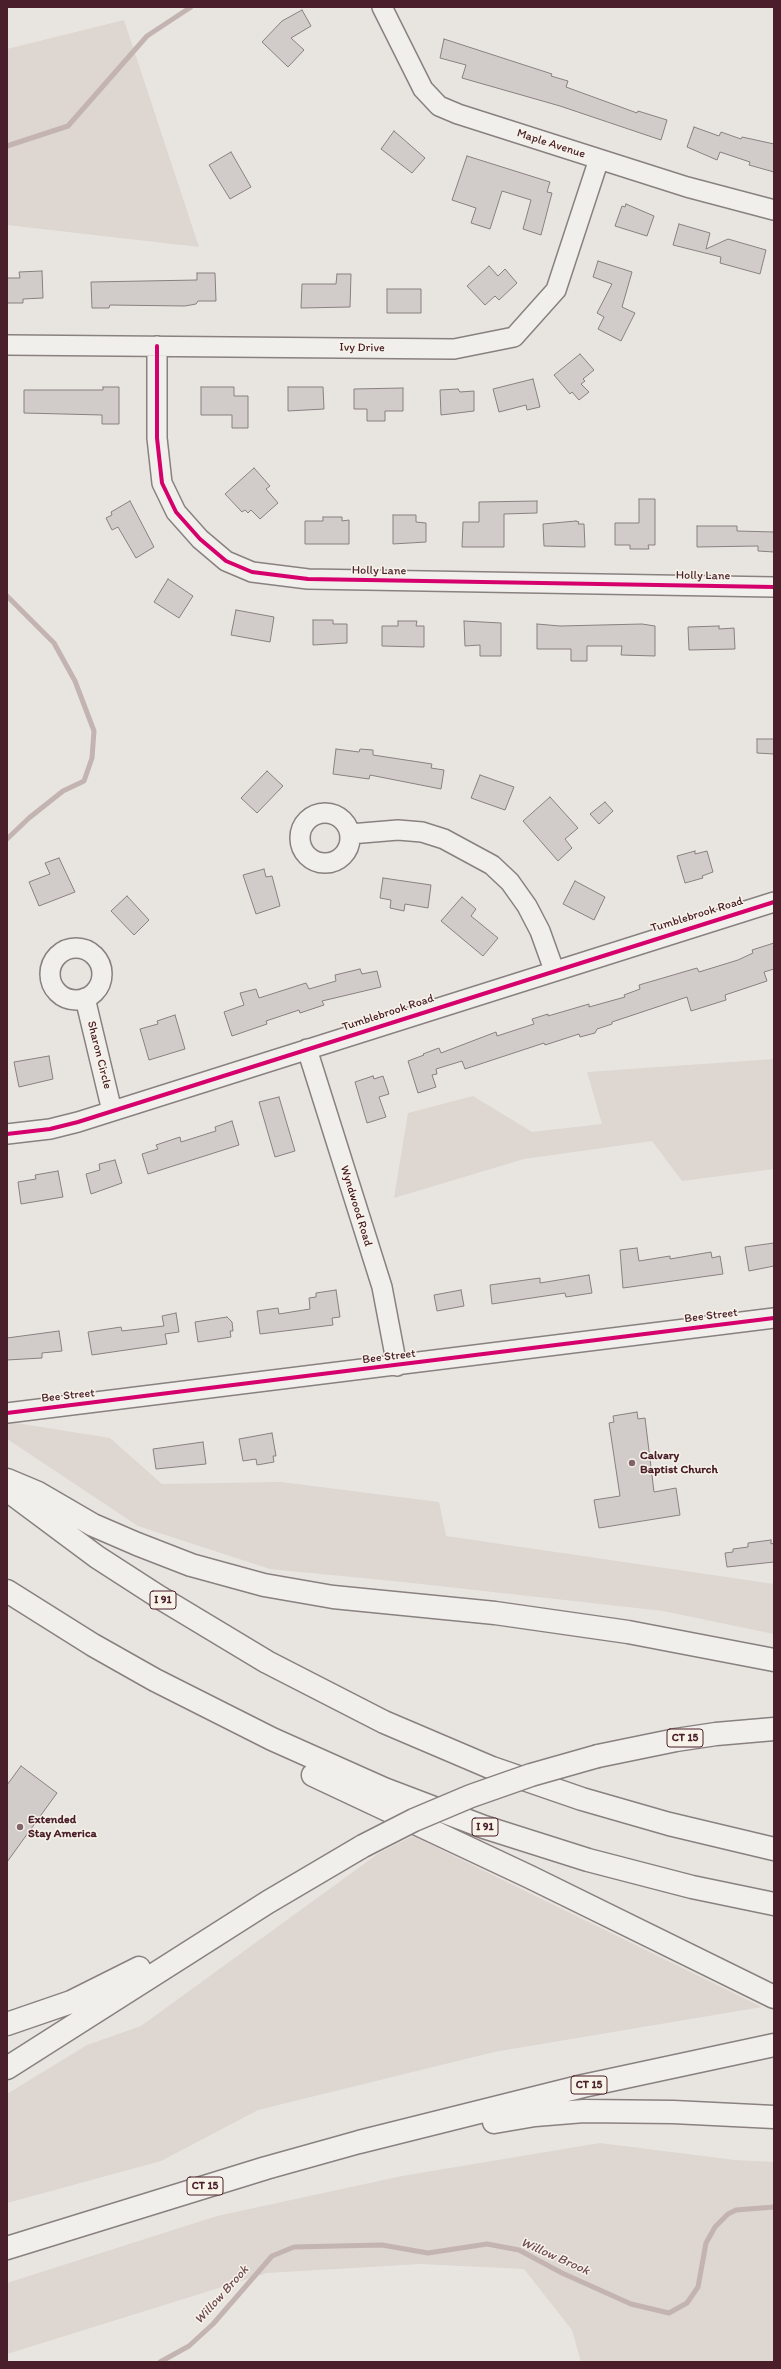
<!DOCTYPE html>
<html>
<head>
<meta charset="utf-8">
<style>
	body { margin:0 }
	#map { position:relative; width:781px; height:2369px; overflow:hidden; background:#e8e5e0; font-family:Itim,sans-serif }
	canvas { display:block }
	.frame { position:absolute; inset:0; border:8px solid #4a1f2b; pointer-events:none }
</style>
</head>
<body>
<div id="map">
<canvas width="781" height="2369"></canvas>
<div class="frame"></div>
</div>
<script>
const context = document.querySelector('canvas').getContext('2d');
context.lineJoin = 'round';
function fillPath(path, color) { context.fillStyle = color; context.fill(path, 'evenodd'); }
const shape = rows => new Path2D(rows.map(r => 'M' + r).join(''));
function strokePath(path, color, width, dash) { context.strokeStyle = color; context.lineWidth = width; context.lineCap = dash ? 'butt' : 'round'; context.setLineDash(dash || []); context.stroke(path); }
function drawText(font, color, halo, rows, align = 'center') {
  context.font = font + ' Itim,sans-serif'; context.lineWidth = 3; context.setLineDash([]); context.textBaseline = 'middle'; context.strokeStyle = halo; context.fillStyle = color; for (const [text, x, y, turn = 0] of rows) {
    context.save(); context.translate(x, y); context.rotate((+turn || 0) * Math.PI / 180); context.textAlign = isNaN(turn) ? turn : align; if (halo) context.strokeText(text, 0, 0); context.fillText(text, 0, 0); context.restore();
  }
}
const green = shape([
	[124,20,199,247,7,225,7,49],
	[774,1059,774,1169,682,1181,652,1141,524,1159,394,1198,408,1113,473,1096,532,1132,602,1124,587,1072],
	[10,1422,110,1438,162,1484,281,1482,439,1502,446,1536,774,1584,774,1634,663,1611,403,1582,270,1569,138,1526,7,1439,7,1424],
	[413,1836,762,2007,494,2052,258,2110,161,2161,7,2203,7,2094,87,2045,141,2026,379,1853],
	[600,2143,735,2160,774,2162,774,2362,581,2362,572,2330,524,2269,420,2264,267,2273,7,2354,7,2283,217,2216,402,2176]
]);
const stream = shape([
	[7,146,68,126,147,36,191,7],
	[7,596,54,643,75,681,94,731,92,758,84,781,63,791,29,818,7,839],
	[160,2362,189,2346,213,2324,272,2256,294,2247,382,2245,428,2253,487,2244,519,2250,562,2273,631,2304,669,2313,687,2303,698,2287,706,2243,715,2227,728,2214,736,2210,774,2207]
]);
const building = shape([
	[302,10,311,26,291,38,304,50,288,67,262,42,282,21,302,10],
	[444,39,552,74,551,76,568,81,566,87,637,113,638,111,667,120,661,140,560,106,462,78,466,65,440,58,444,39],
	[694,127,719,136,721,132,741,139,742,137,774,144,774,172,749,165,750,162,720,152,717,160,687,147,694,127],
	[394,131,425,158,412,173,381,149,394,131],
	[231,152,251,187,230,199,209,165,231,152],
	[467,156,550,182,547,192,552,193,541,235,523,229,531,200,502,191,490,229,471,223,476,208,452,200,467,156],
	[626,204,654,216,647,236,615,226,622,206,625,207,626,204],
	[679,224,710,233,706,249,728,239,766,250,760,274,720,263,721,257,673,245,679,224],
	[598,261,632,272,622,307,635,313,621,341,598,329,604,317,597,313,612,284,593,277,598,261],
	[489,266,498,276,505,269,517,283,499,300,495,296,485,305,467,286,489,266],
	[42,271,43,298,23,299,23,303,7,303,7,278,20,278,19,272,42,271],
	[197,273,215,273,216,301,198,301,196,304,185,306,110,305,109,308,92,308,91,282,197,280,197,273],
	[337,274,351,274,350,307,301,308,302,284,336,284,337,274],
	[387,289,421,289,421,313,387,313,387,289],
	[580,354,594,370,583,379,585,381,581,384,589,392,579,400,572,392,570,394,554,375,580,354],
	[533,379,540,407,527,410,526,405,499,412,493,389,533,379],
	[103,387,119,387,119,424,102,424,102,415,24,413,24,390,103,390,103,387],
	[201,387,234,387,234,396,248,396,248,428,232,428,232,415,201,415,201,387],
	[288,387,323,387,324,409,288,411,288,387],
	[403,388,403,411,385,411,385,421,367,421,367,409,354,409,354,389,403,388],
	[458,389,460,392,474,391,474,411,441,415,440,390,458,389],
	[254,468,270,486,266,489,278,503,260,519,251,510,248,513,245,510,242,512,225,494,254,468],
	[639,499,655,499,655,545,648,545,649,549,630,549,630,545,615,545,615,523,639,523,639,499],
	[130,501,154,547,136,558,118,527,112,530,106,518,112,515,111,512,130,501],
	[537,501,537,513,504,514,504,547,462,547,463,522,479,522,479,502,537,501],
	[393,515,416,515,416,522,426,523,426,542,393,544,393,515],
	[323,517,342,517,342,521,349,520,349,544,305,544,305,521,323,521,323,517],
	[576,521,579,522,578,524,584,524,585,547,544,546,543,524,576,521],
	[697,526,737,526,737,531,774,532,774,552,758,551,758,546,697,547,697,526],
	[168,579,193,596,179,618,154,602,168,579],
	[236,610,274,617,270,642,231,635,236,610],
	[313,620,333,620,333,624,347,624,347,643,313,645,313,620],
	[398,621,417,621,416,626,424,626,424,647,382,646,382,626,398,626,398,621],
	[464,621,501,623,501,656,480,656,480,645,465,646,464,621],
	[537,624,560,626,642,624,655,626,655,656,621,655,622,646,587,646,587,661,571,661,571,649,537,649,537,624],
	[719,626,719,629,734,628,735,649,689,650,688,627,719,626],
	[757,739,774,739,774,754,757,753,757,739],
	[336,749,359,752,360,749,373,750,373,755,432,764,431,768,444,770,441,789,370,775,369,779,333,774,336,749],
	[267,771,283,786,257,813,241,798,267,771],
	[480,775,514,787,505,810,471,798,480,775],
	[550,797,578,828,565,839,572,848,558,861,523,821,550,797],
	[605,802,613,811,599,824,590,814,605,802],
	[695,851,695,854,707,851,713,872,702,876,703,878,685,883,677,856,695,851],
	[59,858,75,892,39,906,29,882,50,874,45,863,59,858],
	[264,869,266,877,272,876,280,906,256,914,243,875,264,869],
	[383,878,431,885,428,908,405,904,404,911,390,908,391,900,380,898,383,878],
	[575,881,605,897,594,920,563,904,575,881],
	[127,896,149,920,134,935,111,911,127,896],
	[462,897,476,909,471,916,498,938,483,956,441,921,462,897],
	[774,943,774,969,764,972,767,981,725,995,726,1000,691,1011,687,997,612,1022,612,1024,597,1029,595,1033,580,1037,579,1034,545,1045,544,1043,465,1069,462,1061,436,1069,437,1074,432,1075,436,1087,418,1093,408,1061,424,1055,423,1054,439,1048,441,1053,496,1032,497,1036,534,1024,532,1019,548,1014,548,1016,589,1004,589,1007,625,997,624,995,640,989,639,985,697,968,699,972,738,960,753,953,752,950,774,943],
	[360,969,362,974,377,971,381,987,322,1001,324,1005,300,1013,299,1010,266,1021,267,1024,232,1036,224,1012,244,1005,240,993,256,989,259,998,306,983,309,989,336,981,335,975,360,969],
	[175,1015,185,1049,149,1060,140,1029,158,1024,157,1021,175,1015],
	[49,1056,53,1079,19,1087,14,1062,49,1056],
	[373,1076,374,1079,383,1076,389,1094,379,1097,386,1117,367,1123,355,1082,373,1076],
	[279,1097,295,1151,275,1157,259,1102,279,1097],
	[232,1121,239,1145,148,1174,142,1154,158,1149,156,1145,180,1137,181,1142,216,1131,215,1127,232,1121],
	[115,1160,122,1183,91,1194,86,1174,100,1170,99,1164,115,1160],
	[58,1171,63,1197,21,1204,18,1182,36,1179,35,1175,58,1171],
	[774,1243,774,1266,749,1271,745,1247,774,1243],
	[637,1248,639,1261,670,1256,670,1259,711,1252,712,1258,720,1256,723,1274,623,1288,620,1250,637,1248],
	[589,1275,592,1293,566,1297,565,1293,492,1304,490,1285,540,1278,540,1283,589,1275],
	[336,1290,340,1317,332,1318,333,1325,260,1334,257,1311,278,1308,279,1314,310,1309,309,1298,316,1297,316,1293,336,1290],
	[461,1290,464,1306,437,1311,434,1295,461,1290],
	[176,1313,179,1332,165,1334,167,1344,92,1355,88,1332,121,1327,122,1331,164,1326,162,1316,176,1313],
	[227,1317,232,1322,233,1331,230,1331,231,1337,198,1342,195,1322,227,1317],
	[59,1331,62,1351,42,1353,42,1358,7,1360,7,1338,59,1331],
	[637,1412,638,1419,645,1418,654,1492,676,1488,680,1515,599,1528,594,1500,620,1496,609,1423,614,1422,613,1416,637,1412],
	[272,1433,276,1456,273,1456,274,1462,257,1465,256,1459,243,1461,239,1439,272,1433],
	[203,1442,206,1464,156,1469,153,1449,203,1442],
	[771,1540,771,1544,774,1543,774,1562,727,1567,725,1553,733,1552,733,1549,748,1547,748,1543,771,1540],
	[21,1766,57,1793,7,1862,7,1785,21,1766]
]);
const minor = shape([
	[382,7,423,89,439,106,458,114,599,159,687,187,774,210],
	[7,345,454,349,514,337,556,290,599,159],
	[157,346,157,438,162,483,176,512,200,539,226,561,252,572,308,579,774,587],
	'300 838a25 25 0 1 1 50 0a25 25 0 1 1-50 0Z',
	[350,834,398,830,422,832,444,839,492,865,510,882,527,906,540,931,554,970],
	'50 974a26 26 0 1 1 52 0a26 26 0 1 1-52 0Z',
	[85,998,112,1111],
	[307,1049,382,1287,397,1366],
	[7,1134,50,1129,78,1122,774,902],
	[7,1413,774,1318]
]);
const highway = shape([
	[7,1480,38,1493,93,1525,137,1544,191,1565,264,1585,333,1597,495,1613,628,1632,774,1660],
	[7,1490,97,1557,159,1597,267,1662,384,1722,492,1768,582,1799,669,1824,774,1849],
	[7,1591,93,1645,155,1680,272,1739,384,1789,484,1827,588,1860,692,1887,774,1904],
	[598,1756,676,1740,716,1734,774,1729],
	[313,1775,530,1877,774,1997],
	[7,2024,71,2002,139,1968],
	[7,2068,268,1902,363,1846],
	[494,2122,535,2115,584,2111,673,2112,774,2117],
	[7,2248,266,2168,359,2142,583,2086,774,2045]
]);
const highwayBridge = shape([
	[363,1846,414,1820,471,1796,531,1775,598,1756]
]);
const cycleway = shape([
	[157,346,157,438,162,483,176,512,200,539,226,561,252,572,308,579,774,587],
	[7,1134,50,1129,78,1122,774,902],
	[7,1413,774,1318]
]);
const markers = [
	[632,1463,4,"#81646a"],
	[20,1827,4,"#81646a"]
];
const shields = [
	[163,1600,26],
	[685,1738,36],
	[485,1827,26],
	[589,2085,36],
	[205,2186,36]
];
const shieldNames = [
	["I 91",163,1600],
	["CT 15",685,1738],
	["I 91",485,1827],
	["CT 15",589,2085],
	["CT 15",205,2186]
];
const streetNames = [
	["Maple Avenue",551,144,18],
	["Ivy Drive",362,348,1],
	["Holly Lane",379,571,1],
	["Holly Lane",703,576,1],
	["Tumblebrook Road",697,915,-17],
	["Tumblebrook Road",388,1013,-18],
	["Sharon Circle",99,1055,76],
	["Wyndwood Road",356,1206,73],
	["Bee Street",711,1316,-7],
	["Bee Street",389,1357,-7],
	["Bee Street",68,1396,-6]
];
const poiNames = [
	["Calvary",640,1456],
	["Baptist Church",640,1470],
	["Extended",28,1820],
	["Stay America",28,1834]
];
const waterNames = [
	["Willow Brook",555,2257,24],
	["Willow Brook",222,2295,-48]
];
fillPath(green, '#ded6d0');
strokePath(stream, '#c3b4b1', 5);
fillPath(building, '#d1ccc9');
strokePath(building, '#898080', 1);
strokePath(minor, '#898080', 22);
strokePath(highway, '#898080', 25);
strokePath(minor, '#f0efeb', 19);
strokePath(highway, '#f0efeb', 22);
strokePath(highwayBridge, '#898080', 25, []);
strokePath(highwayBridge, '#f0efeb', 22);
strokePath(cycleway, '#d6006c', 4);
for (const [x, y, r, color] of markers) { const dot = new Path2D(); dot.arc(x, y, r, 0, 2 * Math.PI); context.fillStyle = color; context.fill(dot); strokePath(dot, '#f7f3e8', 1.5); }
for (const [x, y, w] of shields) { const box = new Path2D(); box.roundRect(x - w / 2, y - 9, w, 18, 3); context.fillStyle = '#f7f3e8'; context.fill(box); strokePath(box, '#4a1f2b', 1); }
drawText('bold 11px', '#4a1f2b', null, shieldNames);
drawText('12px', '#4a1f2b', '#f7f3e8', streetNames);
drawText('bold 12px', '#4a1f2b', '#f7f3e8', poiNames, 'left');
drawText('italic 13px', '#6f4c53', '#f7f3e8', waterNames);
</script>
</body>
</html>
